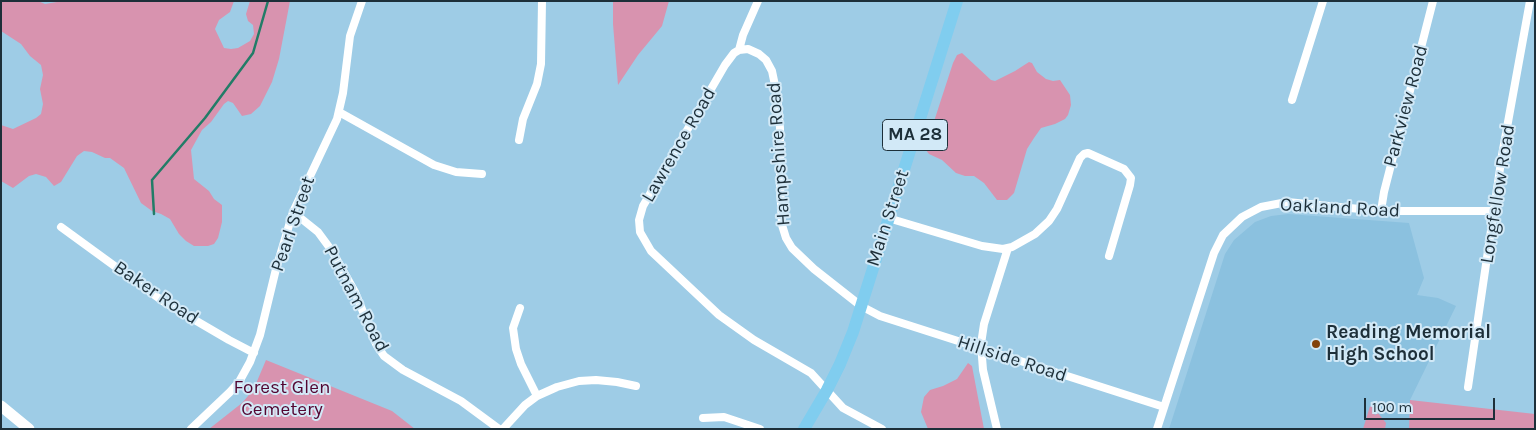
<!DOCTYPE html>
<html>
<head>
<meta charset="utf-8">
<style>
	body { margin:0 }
	#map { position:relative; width:1536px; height:430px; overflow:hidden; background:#9ecce6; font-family:Karla,sans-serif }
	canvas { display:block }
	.frame { position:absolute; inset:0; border:2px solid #1d2f39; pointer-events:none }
	.scale { position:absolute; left:1364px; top:398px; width:131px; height:22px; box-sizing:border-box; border:2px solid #1d2f39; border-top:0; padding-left:6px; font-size:15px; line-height:18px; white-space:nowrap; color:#1d2f39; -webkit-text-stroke:4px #d2e9f7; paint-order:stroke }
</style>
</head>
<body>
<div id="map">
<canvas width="1536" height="430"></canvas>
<div class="frame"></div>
<div class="scale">100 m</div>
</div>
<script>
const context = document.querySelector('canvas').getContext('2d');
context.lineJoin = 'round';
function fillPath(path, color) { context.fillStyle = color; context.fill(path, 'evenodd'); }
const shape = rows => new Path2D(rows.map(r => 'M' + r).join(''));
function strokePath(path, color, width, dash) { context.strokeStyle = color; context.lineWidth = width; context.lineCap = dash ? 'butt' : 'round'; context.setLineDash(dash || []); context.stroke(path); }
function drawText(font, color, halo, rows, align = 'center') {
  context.font = font + ' Karla,sans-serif'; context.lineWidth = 4; context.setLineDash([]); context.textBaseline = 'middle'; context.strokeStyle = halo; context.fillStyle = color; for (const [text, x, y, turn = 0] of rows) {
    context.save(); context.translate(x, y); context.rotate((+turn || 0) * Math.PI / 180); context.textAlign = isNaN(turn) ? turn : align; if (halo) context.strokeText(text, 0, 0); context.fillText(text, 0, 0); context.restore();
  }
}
const built = shape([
	[1288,214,1409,223,1424,278,1417,295,1438,298,1456,306,1410,400,1409,429,1169,429,1225,254,1234,240,1255,222,1271,216]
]);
const green = shape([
	[1,1,38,1,45,4,63,1,234,1,230,12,219,20,215,29,224,48,231,49,238,48,250,41,254,34,253,25,248,21,246,14,250,1,290,1,279,59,272,82,260,106,251,114,242,116,233,103,228,101,224,104,211,122,202,130,191,150,194,179,209,191,214,199,222,205,222,222,218,238,214,244,208,246,194,246,186,241,179,234,170,219,161,214,152,211,141,203,124,168,110,158,105,158,92,152,84,151,77,156,61,182,54,186,46,177,36,174,29,176,13,188,1,181,1,125,13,129,36,118,41,114,43,104,40,89,43,75,41,65,30,56,21,44,1,31],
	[613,1,669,1,662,26,638,55,618,85,613,24],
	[962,53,991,80,995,81,1015,71,1029,62,1032,63,1037,72,1046,79,1053,81,1060,80,1070,95,1071,105,1068,115,1065,119,1055,124,1041,128,1034,138,1027,149,1014,193,1007,200,997,200,984,183,974,176,965,176,956,173,942,160,929,154,925,149,953,63,957,55],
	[266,360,392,411,415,429,209,429,242,403,248,396,255,386],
	[968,363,972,366,984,429,928,429,921,412,924,397,930,390,943,386,957,379],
	[1410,400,1535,414,1535,429,1409,429],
	[1370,406,1375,408,1372,411,1375,415,1378,413,1386,423,1385,429,1363,429]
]);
const stream = shape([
	[154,214,152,180,205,118,253,53,268,1]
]);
const street = shape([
	[758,1,743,35,739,50,734,53,725,65,643,206,639,220,640,232,651,251,719,315,754,340,811,373,843,408,882,429],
	[739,50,748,49,759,54,766,60,772,71,777,95,780,128,780,184,782,225,786,238,792,248,814,269,861,306,880,316,1164,407],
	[1292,100,1323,1],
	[339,112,434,165,456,172,482,174],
	[519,140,523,119,537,84,541,64,542,1],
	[1381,211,1384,192,1433,1],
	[293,212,318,232,332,251,355,292,376,344,384,356,403,370,461,401,499,429],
	[888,218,982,246,1003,249,1012,247,1035,234,1049,221,1057,209,1080,158,1084,154,1088,153,1124,169,1131,178,1130,185,1109,256],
	[61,227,164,302,229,340,254,353],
	[520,308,513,328,516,349,521,364,537,396],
	[1468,387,1502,155,1530,1],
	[703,418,724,417,760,429],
	[191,429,230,392,239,382,250,362,260,335,276,269,293,212,337,119,343,93,350,36,362,1],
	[503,429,525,405,537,396,557,387,579,381,596,380,617,382,636,386],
	[997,429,983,370,981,344,984,324,1008,248],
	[1157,429,1214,253,1223,235,1242,217,1261,207,1287,202,1381,211,1493,211]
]);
const secondary = shape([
	[1,406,29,429]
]);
const primary = shape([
	[804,429,827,390,840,364,853,332,957,1]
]);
const markers = [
	[1316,344,5,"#83430c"]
];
const shields = [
	[915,135,65]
];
const shieldNames = [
	["MA 28",915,135]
];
const streetNames = [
	["Parkview Road",1406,106,-75],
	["Lawrence Road",679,145,-60],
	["Hampshire Road",779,154,-94],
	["Longfellow Road",1498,194,-81],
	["Oakland Road",1340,208,3],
	["Main Street",888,218,-72],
	["Pearl Street",293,224,-71],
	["Baker Road",156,293,34],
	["Putnam Road",356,299,62],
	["Hillside Road",1012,359,18]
];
const poiNames = [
	["Reading Memorial",1326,333],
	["High School",1326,355]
];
const parkNames = [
	["Forest Glen",282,388],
	["Cemetery",282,410]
];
fillPath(built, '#8bc1df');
fillPath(green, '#d893af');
strokePath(stream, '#227c67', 2.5);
strokePath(street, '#fff', 8);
strokePath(secondary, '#fff', 11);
strokePath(primary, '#80cdef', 12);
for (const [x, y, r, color] of markers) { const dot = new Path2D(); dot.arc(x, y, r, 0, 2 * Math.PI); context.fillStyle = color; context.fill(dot); strokePath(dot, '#d2e9f7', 2); }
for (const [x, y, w] of shields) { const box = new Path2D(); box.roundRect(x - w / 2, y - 15.5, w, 31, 4); context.fillStyle = '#d2e9f7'; context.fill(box); strokePath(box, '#1d2f39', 1); }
drawText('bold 18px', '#1d2f39', null, shieldNames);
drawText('19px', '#1d2f39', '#d2e9f7', streetNames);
drawText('bold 19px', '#1d2f39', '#d2e9f7', poiNames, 'left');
drawText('19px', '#530631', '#d2e9f7', parkNames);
</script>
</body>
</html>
